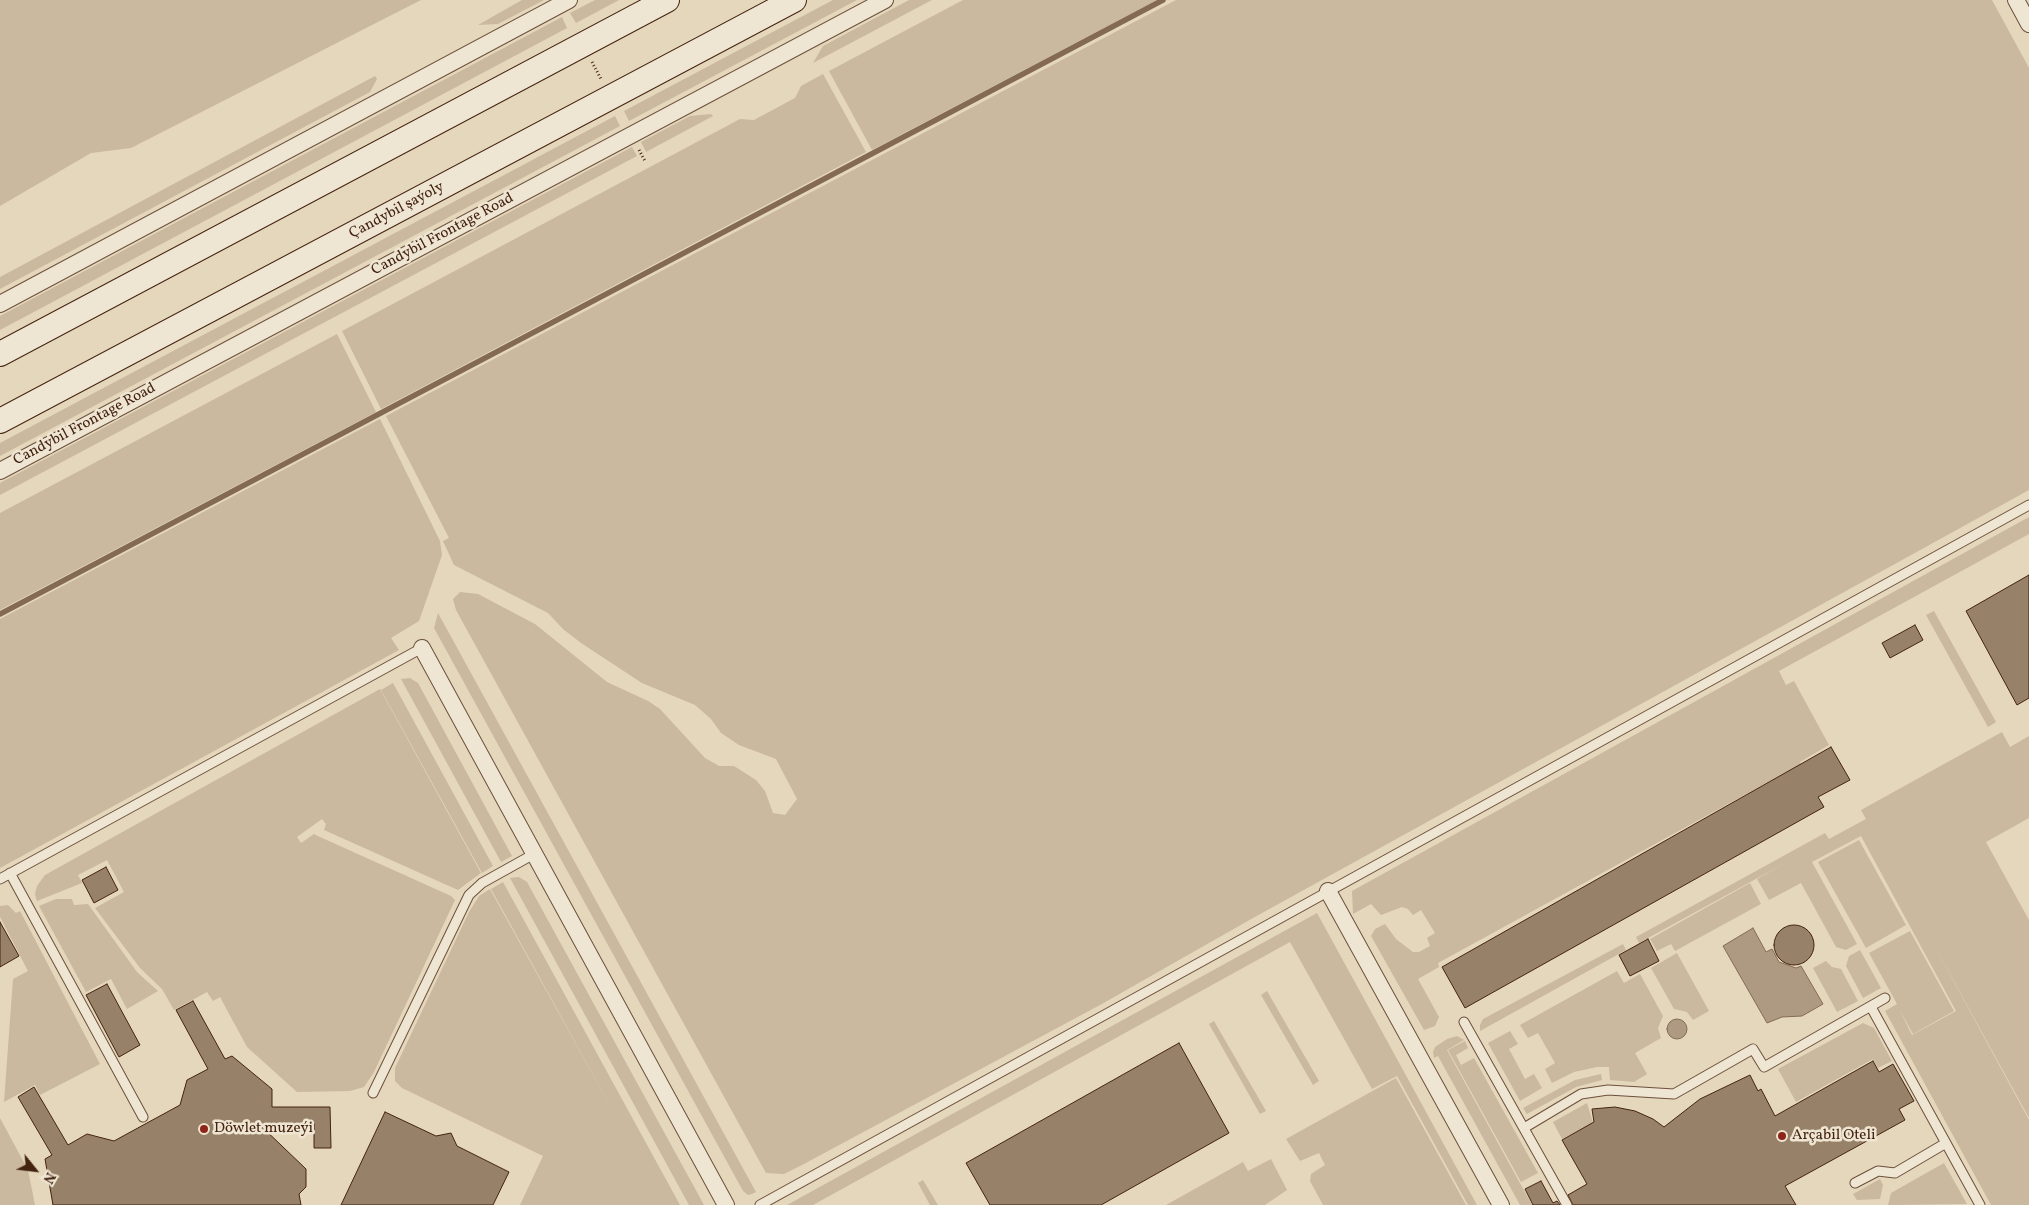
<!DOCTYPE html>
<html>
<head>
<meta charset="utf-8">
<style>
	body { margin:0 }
	#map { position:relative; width:2029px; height:1205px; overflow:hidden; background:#e5d7bc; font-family:Vollkorn,serif }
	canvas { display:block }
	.north { position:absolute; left:10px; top:1145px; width:50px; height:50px; -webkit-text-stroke:4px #eee5d3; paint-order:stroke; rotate:119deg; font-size:14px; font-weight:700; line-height:20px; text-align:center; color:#442310 }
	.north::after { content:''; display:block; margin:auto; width:18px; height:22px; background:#442310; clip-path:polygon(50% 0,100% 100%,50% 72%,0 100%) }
</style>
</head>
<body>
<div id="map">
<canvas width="2029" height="1205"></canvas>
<div class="north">N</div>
</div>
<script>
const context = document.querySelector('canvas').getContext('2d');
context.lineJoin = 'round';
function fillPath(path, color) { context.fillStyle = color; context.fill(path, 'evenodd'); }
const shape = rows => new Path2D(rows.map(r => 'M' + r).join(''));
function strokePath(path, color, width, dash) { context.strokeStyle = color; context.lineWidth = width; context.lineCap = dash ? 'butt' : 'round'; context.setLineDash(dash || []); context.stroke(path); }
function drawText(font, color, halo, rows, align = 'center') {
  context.font = font + ' Vollkorn,serif'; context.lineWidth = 5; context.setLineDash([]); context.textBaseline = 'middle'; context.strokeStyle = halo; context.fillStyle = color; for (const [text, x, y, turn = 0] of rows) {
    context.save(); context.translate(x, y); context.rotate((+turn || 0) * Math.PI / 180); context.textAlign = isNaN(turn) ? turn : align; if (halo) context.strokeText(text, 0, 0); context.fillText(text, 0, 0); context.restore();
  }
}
const green = shape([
	[0,0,421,0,131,148,91,153,0,206],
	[522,0,544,0,498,24,478,25],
	[595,0,619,0,576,23,570,13],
	[833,0,857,0,629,121,624,111],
	[909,0,932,0,813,63,823,46],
	[963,0,1157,0,872,150,829,71],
	[1176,0,1992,0,2029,68,2029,490,1253,918,1100,1005,802,1165,784,1174,766,1173,456,610,453,599,460,592,478,594,535,624,607,682,648,701,660,709,705,758,719,766,734,766,756,780,765,791,773,813,785,815,797,799,776,759,739,745,721,733,711,719,695,705,642,683,581,643,563,629,548,613,454,565,443,541,449,538,386,416],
	[562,17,567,28,0,330,0,316],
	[823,74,866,152,381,409,342,331,740,119,754,120,795,98,801,86],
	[375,76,377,79,370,92,0,289,0,277],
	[711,114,713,116,646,152,641,142,690,116],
	[615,116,620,126,0,456,0,443],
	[632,147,637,156,0,495,0,483],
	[337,334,376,412,0,610,0,513],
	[380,419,440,541,442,555,419,621,391,638,399,650,0,868,0,619],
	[2029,517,2029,534,1779,671,1786,685,1794,681,1829,745,1800,762,1801,764,1438,963,1439,967,1418,979,1439,1017,1435,1026,1424,1030,1371,936,1375,929,1385,924,1396,939,1413,952,1419,952,1430,946,1427,938,1435,933,1421,910,1413,915,1408,909,1402,907,1381,915,1371,904,1353,914,1352,891],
	[1934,611,1996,722,1988,727,1926,615],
	[438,613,756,1192,752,1194,748,1195,743,1191,434,628],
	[410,678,418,683,512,856,501,862,401,679],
	[393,683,493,866,482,873,381,690],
	[380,689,481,873,458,890,324,830,326,824,322,819,297,837,301,843,314,834,320,837,451,896,455,900,374,1072,364,1087,350,1091,297,1092,247,1047,220,997,213,1001,207,992,174,1010,162,989,140,968,95,908,124,892,107,860,78,875,82,883,37,901,35,894,37,886,45,875],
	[2002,732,2010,747,2029,736,2029,818,1986,842,2029,920,2029,1118,1927,932,2029,1120,2029,1205,1991,1205,1885,1011,1897,1004,1869,953,1910,931,1954,1011,1913,1034,1899,1009,1912,1035,1956,1011,1861,836,1812,862,1857,944,1846,950,1836,947,1801,883,1769,900,1757,879,1785,863,1639,943,1636,937,1825,833,1829,839,1866,819,1861,810],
	[1859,840,1906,925,1866,948,1818,862],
	[519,877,527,882,704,1205,689,1205,510,878],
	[503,882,680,1205,520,1205,543,1156,402,1088,395,1081,395,1068,469,912,479,896,490,889,624,1131,491,889],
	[1750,883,1761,904,1675,951,1671,944,1657,951,1650,939],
	[56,899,72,899,74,905,88,904,137,972,158,991,127,1009,111,979,86,992,39,906],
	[8,905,16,913,20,911,100,1064,40,1095,35,1085,4,1102,13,979,28,971,0,917,0,906],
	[1317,913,1477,1205,1468,1205,1397,1076,1372,1089,1290,942,813,1205,787,1205],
	[1623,944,1626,950,1480,1031,1480,1025,1483,1019],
	[1860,950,1881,988,1863,998,1846,966,1849,956],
	[1677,953,1709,1011,1693,1020,1687,1012,1674,1009,1651,968],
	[1826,961,1832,967,1841,969,1858,1001,1837,1012,1813,968],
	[1617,971,1624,983,1640,974,1663,1016,1658,1028,1661,1038,1635,1053,1647,1074,1634,1082,1610,1080,1609,1067,1597,1067,1574,1072,1552,1083,1545,1069,1555,1063,1538,1033,1528,1038,1520,1025],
	[1267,991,1319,1081,1313,1085,1261,995],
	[1214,1021,1266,1111,1260,1114,1209,1024],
	[1863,1023,1874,1028,1892,1061,1878,1068,1873,1059,1796,1102,1778,1069],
	[1510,1031,1518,1044,1509,1049,1525,1079,1534,1074,1542,1088,1520,1101,1488,1043],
	[1457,1036,1464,1040,1447,1050,1532,1205,1520,1205,1438,1056,1434,1058,1433,1052,1435,1047,1447,1039],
	[1465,1041,1468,1048,1456,1055,1461,1065,1474,1058,1538,1173,1521,1182,1448,1050],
	[1601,1074,1602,1080,1576,1087,1527,1114,1523,1108,1575,1080],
	[1396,1078,1466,1205,1323,1205,1310,1181,1311,1174,1325,1165,1319,1153,1300,1161,1286,1139],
	[1587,1103,1594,1126,1583,1128,1562,1139,1553,1122],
	[0,1118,28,1170,35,1205,0,1205],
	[1271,1159,1287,1190,1265,1205,1166,1205,1243,1162,1248,1171],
	[1944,1163,1967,1204,1888,1205,1891,1193],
	[1880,1179,1883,1185,1880,1199,1857,1200,1853,1194],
	[923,1180,938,1205,930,1205,918,1183]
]);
const water = shape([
	[1753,928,1766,952,1772,949,1779,962,1796,968,1801,966,1823,1004,1802,1016,1782,1017,1767,1023,1723,946,1753,928],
	'1667 1029a10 10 0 1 1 20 0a10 10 0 1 1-20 0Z'
]);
const stream = shape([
	[0,614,1163,0]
]);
const building = shape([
	[2029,575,2029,698,2017,705,1966,611,2029,575],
	[1915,625,1923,640,1890,658,1882,643,1915,625],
	[1831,747,1850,780,1818,797,1824,807,1465,1008,1442,967,1831,747],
	[106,867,118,890,94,903,82,880,106,867],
	[0,922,19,956,0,967,0,922],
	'1774 945a20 20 0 1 1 40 0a20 20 0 1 1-40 0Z',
	[1648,939,1659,961,1630,976,1619,955,1648,939],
	[107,984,140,1045,119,1057,86,995,107,984],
	[193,1001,225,1059,232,1056,272,1089,272,1107,330,1107,331,1148,314,1148,314,1124,259,1124,306,1169,306,1187,299,1194,301,1205,53,1205,45,1159,52,1155,18,1097,34,1087,68,1145,87,1134,114,1141,180,1105,187,1080,208,1069,176,1010,193,1001],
	[1179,1043,1229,1133,1101,1205,990,1205,966,1163,1179,1043],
	[1873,1061,1879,1072,1893,1064,1914,1101,1899,1109,1905,1120,1785,1186,1796,1205,1573,1205,1568,1195,1587,1184,1562,1140,1594,1122,1592,1109,1615,1107,1635,1111,1653,1119,1664,1127,1700,1099,1750,1075,1758,1091,1761,1089,1775,1116,1873,1061],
	[385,1112,436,1136,451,1133,457,1146,509,1172,493,1205,341,1205,385,1112],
	[1541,1181,1553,1203,1557,1201,1560,1205,1533,1205,1525,1189,1541,1181]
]);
const path = shape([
	[592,62,601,79],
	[639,150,645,161]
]);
const lane = shape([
	[10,873,143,1117],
	[0,879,422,648],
	[1871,1007,1980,1205],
	[1464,1022,1567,1205],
	[373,1093,469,895,482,883,534,854],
	[1524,1128,1581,1094,1608,1090,1674,1094,1753,1049,1764,1067,1885,998],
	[1855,1183,1878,1171,1895,1173,1946,1143],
	[760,1205,2029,505]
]);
const street = shape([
	[2016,0,2029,24],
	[0,304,569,0],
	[0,471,885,0],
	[422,648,726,1205],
	[1328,891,1501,1205]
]);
const secondary = shape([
	[0,354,667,0],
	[0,421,794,0]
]);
const markers = [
	[204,1129,5,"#8f2418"],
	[1782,1136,5,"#8f2418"]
];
const streetNames = [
	["Çandybil şaýoly",397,211,-28],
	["Candybil Frontage Road",443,235,-28],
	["Candybil Frontage Road",85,425,-28]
];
const poiNames = [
	["Döwlet muzeýi",214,1129],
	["Arçabil Oteli",1792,1136]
];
fillPath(green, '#cab89f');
fillPath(water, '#ae9a82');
strokePath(water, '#846a54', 1);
strokePath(stream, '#846a54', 5.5);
fillPath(building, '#988169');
strokePath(building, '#442310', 1);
strokePath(lane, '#6c503b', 11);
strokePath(street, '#6c503b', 18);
strokePath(secondary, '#442310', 26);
strokePath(path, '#442310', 3, [1, 2.5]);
strokePath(lane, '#eee5d3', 9);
strokePath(street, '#eee5d3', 16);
strokePath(secondary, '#eee5d3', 24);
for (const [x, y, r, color] of markers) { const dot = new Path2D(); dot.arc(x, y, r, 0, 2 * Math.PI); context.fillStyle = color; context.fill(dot); strokePath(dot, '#eee5d3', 2); }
drawText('15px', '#442310', '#eee5d3', streetNames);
drawText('15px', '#442310', '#eee5d3', poiNames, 'left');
</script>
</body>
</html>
